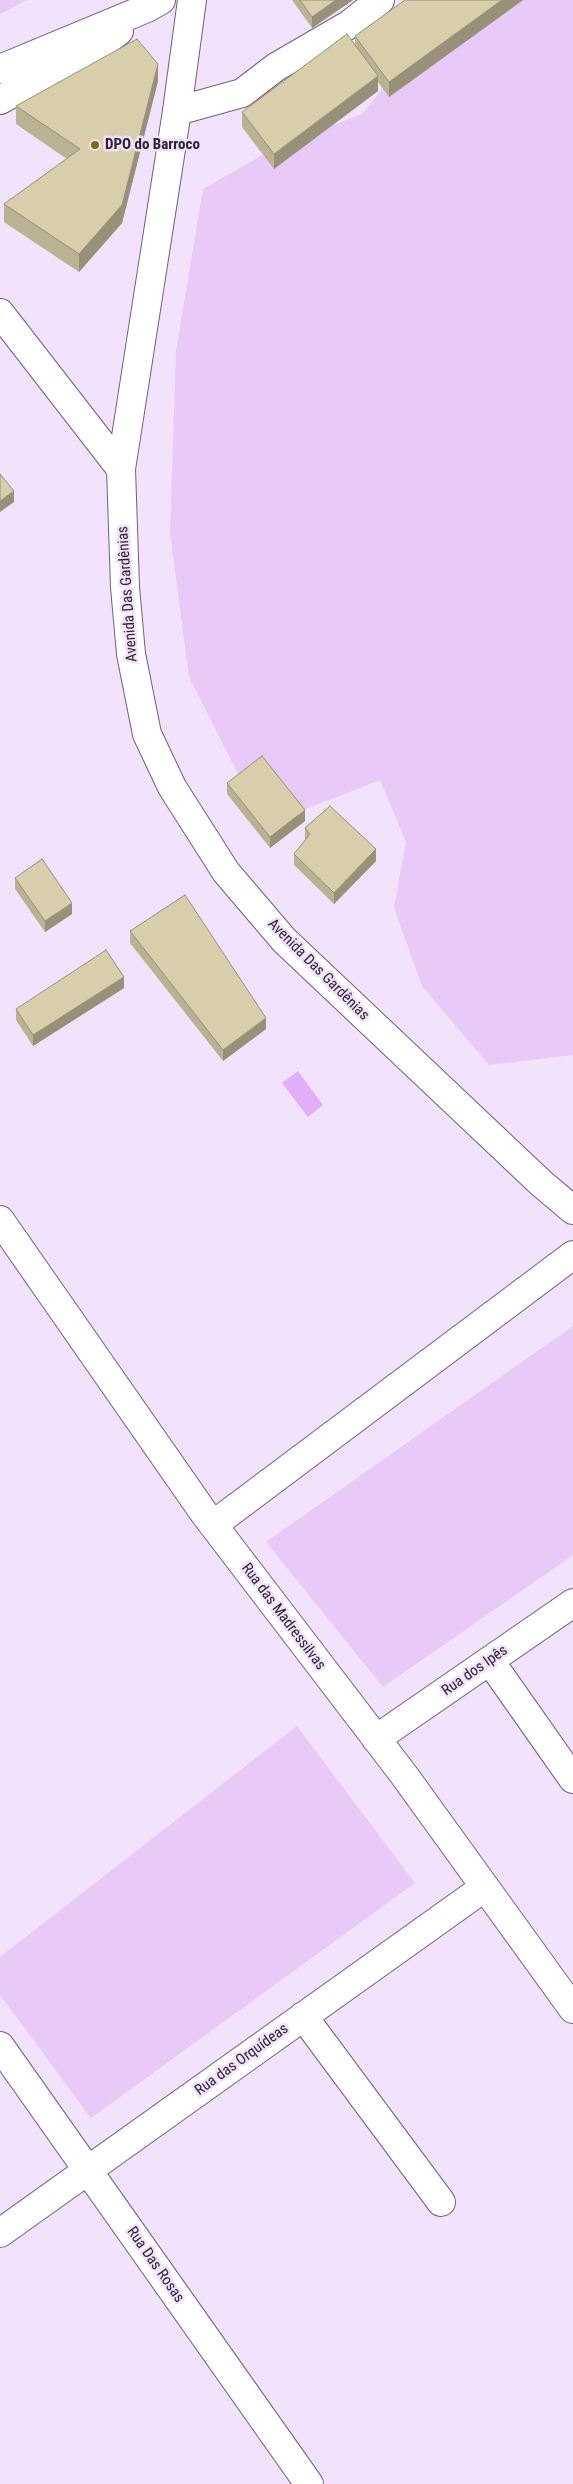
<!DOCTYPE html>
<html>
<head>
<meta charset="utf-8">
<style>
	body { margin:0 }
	canvas { display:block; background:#f3e2fb }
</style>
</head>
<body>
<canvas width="573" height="2484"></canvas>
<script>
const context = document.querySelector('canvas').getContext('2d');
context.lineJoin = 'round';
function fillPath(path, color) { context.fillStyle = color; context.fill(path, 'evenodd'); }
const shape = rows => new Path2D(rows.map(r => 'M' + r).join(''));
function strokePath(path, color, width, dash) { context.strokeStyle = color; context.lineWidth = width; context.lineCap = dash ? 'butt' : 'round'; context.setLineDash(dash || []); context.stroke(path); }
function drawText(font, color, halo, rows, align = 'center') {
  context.font = font + ' "Roboto Condensed",sans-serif'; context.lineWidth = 5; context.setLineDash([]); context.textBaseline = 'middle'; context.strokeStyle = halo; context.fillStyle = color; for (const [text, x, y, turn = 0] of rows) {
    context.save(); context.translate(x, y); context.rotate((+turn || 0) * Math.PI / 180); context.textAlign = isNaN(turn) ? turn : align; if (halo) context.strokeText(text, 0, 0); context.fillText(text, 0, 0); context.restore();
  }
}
const green = shape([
	[0,0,27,0,0,14],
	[498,0,573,0,573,1055,489,1065,422,986,394,908,406,842,380,780,264,825,189,677,170,533,176,351,203,189,275,148,362,114,397,71],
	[573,1326,573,1555,383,1687,266,1542],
	[297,1726,415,1883,91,2118,0,1995,0,1957]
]);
const water = shape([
	[298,1071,323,1105,308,1117,282,1083]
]);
const minor = shape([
	[177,111,242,93,276,67,350,24,380,0],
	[0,1220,204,1513,404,1775,573,2009],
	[213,1525,573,1255],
	[490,1661,573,1779],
	[376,1739,573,1603],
	[303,2016,441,2202],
	[0,2046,309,2484],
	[0,2233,485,1887]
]);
const major = shape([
	[192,0,177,111,121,469,125,587,131,654,147,734,172,787,226,872,284,940,541,1183,573,1210],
	[0,69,147,8,161,0],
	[0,100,102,44,119,31],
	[0,313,121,469]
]);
const wall = shape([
	[292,0,353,0,312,28],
	[405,0,523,0,389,97,378,82,378,91,274,169,242,127,242,112,355,45,355,36],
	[158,81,122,223,79,272,4,222,4,204,67,159,16,124,16,106],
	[227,783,305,821,270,848,227,794],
	[305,828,376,861,334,904,294,865,294,854,305,840],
	[15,878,72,914,45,932,15,889],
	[130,931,266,1029,223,1061,130,943],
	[124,988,33,1046,16,1020,16,1009]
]);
const shadedWall = shape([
	[336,0,353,0,312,28,312,17],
	[502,0,523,0,389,97,389,82],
	[158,64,158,81,122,223,79,272,79,254],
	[378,76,378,91,274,169,274,154],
	[14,491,14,502,0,512,0,501],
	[305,810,305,821,270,848,270,837],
	[376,849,376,861,334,904,334,893],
	[72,903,72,914,45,932,45,921],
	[124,977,124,988,33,1046,33,1035],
	[266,1018,266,1029,223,1061,223,1050]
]);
const building = shape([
	[300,0,336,0,312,17,300,0],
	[405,0,502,0,389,82,355,36,405,0],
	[347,34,378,76,274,154,242,112,347,34],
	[137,39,158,64,122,205,79,254,4,204,80,149,16,106,137,39],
	[0,474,14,491,0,501,0,474],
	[262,756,305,810,270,837,227,783,262,756],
	[330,806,376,849,334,893,294,854,310,834,305,828,330,806],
	[42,859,72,903,45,921,15,878,42,859],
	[185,895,266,1018,223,1050,130,931,185,895],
	[106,950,124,977,33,1035,16,1009,106,950]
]);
const markers = [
	[95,145,5,"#866c09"]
];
const poiNames = [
	["DPO do Barroco",105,145]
];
const streetNames = [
	["Avenida Das Gardênias",128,594,-94],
	["Avenida Das Gardênias",318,970,45],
	["Rua das Madressilvas",283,1617,53],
	["Rua dos Ipês",475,1671,-35],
	["Rua das Orquídeas",242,2060,-36],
	["Rua Das Rosas",155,2265,55]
];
fillPath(green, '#e8c9f7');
fillPath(water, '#e1aefa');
strokePath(minor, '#72607b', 30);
strokePath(major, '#72607b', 30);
strokePath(minor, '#fff', 28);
strokePath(major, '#fff', 28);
fillPath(wall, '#bbb193');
fillPath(shadedWall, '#989078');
fillPath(building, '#d9ceab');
strokePath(building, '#989078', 1);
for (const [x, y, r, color] of markers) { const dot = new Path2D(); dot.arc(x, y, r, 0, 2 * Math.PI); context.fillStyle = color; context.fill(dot); strokePath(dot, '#f3e2fb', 2); }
drawText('bold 15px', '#2c2430', '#f3e2fb', poiNames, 'left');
drawText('15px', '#2c2430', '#f3e2fb', streetNames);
</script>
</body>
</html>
